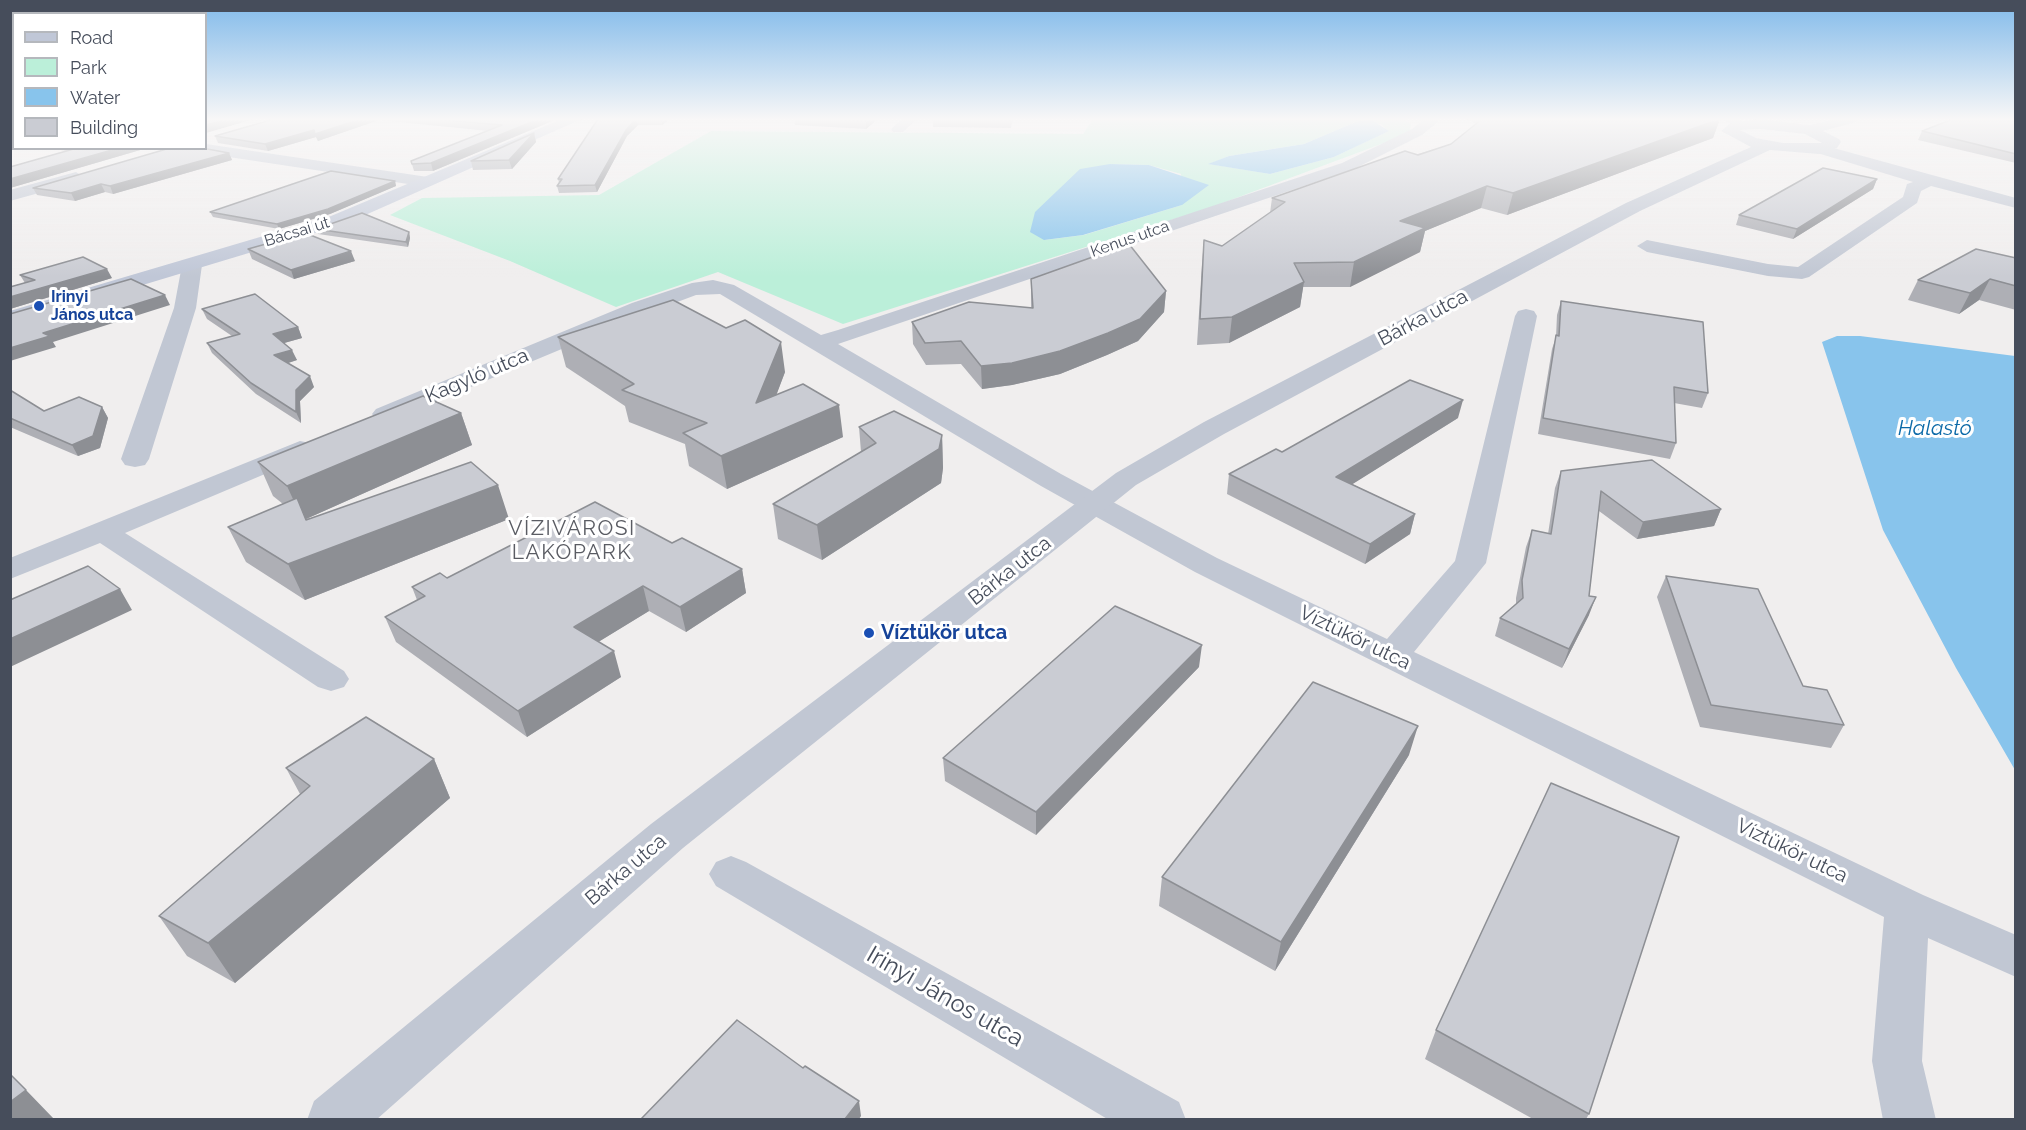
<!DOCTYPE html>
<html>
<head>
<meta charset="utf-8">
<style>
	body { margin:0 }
	#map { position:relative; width:2026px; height:1130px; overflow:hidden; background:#f0eeee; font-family:Raleway,sans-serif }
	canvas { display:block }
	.frame { position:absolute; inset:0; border:12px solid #464d5b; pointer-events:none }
	.legend { position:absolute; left:12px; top:12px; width:195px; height:138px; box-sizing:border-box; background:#fff; border:2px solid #b5b8bd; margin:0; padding:8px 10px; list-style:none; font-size:18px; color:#464d5b }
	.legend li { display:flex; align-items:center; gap:12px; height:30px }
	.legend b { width:30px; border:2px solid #b5b8bd }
</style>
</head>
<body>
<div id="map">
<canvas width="2026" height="1130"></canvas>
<div class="frame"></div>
<ul class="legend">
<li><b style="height:8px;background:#c0c7d7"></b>Road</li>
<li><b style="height:16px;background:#bbefd9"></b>Park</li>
<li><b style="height:16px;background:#88c4ec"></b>Water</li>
<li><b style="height:16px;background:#caccd3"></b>Building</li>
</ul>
</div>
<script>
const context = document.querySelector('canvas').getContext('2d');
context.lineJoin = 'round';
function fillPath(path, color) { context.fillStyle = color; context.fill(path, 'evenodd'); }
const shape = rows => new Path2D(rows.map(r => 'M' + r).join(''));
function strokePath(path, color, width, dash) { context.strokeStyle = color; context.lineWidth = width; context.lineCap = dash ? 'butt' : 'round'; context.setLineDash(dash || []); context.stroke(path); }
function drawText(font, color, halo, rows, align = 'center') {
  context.font = font + ' Raleway,sans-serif'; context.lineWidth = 6; context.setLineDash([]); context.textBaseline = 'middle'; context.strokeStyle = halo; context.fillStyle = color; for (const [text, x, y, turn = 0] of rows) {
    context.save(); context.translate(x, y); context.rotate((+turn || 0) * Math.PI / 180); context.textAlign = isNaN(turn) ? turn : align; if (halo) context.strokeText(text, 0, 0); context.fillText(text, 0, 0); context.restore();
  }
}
const green = shape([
	[1093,119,1405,119,1411,124,1410,132,1384,143,1212,207,843,324,718,272,616,307,510,261,390,215,422,198,599,195,711,131,1083,134],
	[1358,121,1381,124,1388,131,1334,157,1270,174,1210,164,1229,156,1304,144],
	[1110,164,1149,165,1181,174,1182,205,1084,235,1044,240]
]);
const water = shape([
	[1372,120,1389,131,1334,157,1270,174,1208,164,1229,156,1304,144,1358,121],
	[1110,164,1149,165,1209,185,1182,205,1083,235,1044,240,1030,232,1035,212,1080,169],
	[1837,336,1860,336,2015,356,2015,770,1956,668,1883,530,1822,342]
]);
const minor = shape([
	[902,119,917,119,903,132,893,132,891,129,902,119],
	[1419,119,1436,119,1438,122,1422,135,1354,169,838,344,1061,474,1217,558,1387,639,1455,561,1515,316,1518,311,1526,309,1534,311,1537,316,1486,563,1414,652,1923,895,2016,935,2016,977,1928,938,1922,1061,1936,1120,1883,1120,1872,1061,1884,917,1195,572,1041,486,720,294,696,295,648,313,394,419,385,422,376,419,372,414,376,409,632,303,692,283,713,280,734,285,821,335,838,330,1342,163,1412,129,1421,122,1419,119],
	[1720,119,1739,119,1749,125,1742,129,1720,119],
	[206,144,428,177,436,182,428,187,202,153,195,148,206,148,206,144],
	[1819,144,2016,198,2016,208,1931,186,1921,191,1917,203,1809,277,1802,279,1768,276,1647,252,1637,246,1647,240,1768,264,1798,267,1903,197,1907,184,1913,182,1814,152,1811,149,1819,144],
	[76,172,84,177,82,181,10,201,10,190,76,172],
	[192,259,199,261,202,265,196,308,149,459,145,465,135,467,125,465,121,459,174,308,182,265,185,261,192,259],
	[300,441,310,443,314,449,310,455,125,533,344,671,349,679,344,687,331,691,318,687,100,543,10,579,10,558,300,441],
	[731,856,746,862,1179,1102,1186,1120,1109,1120,716,886,709,874,716,862,731,856]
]);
const tertiary = shape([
	[1761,119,1809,125,1835,119,1859,119,1856,122,1823,131,1839,139,1841,142,1837,148,1819,154,1770,150,1640,211,1224,434,1136,485,683,848,376,1120,307,1120,314,1101,651,824,1116,473,1204,422,1626,203,1751,147,1721,131,1732,122,1761,119],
	[1761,129,1805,134,1822,143,1783,143,1756,138,1740,130,1761,129]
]);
const secondary = shape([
	[562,119,582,119,345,224,10,325,10,311,331,216,562,119]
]);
const wall = shape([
	[10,119,14,119,14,143,10,143],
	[274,119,557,119,433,171,414,171,411,161,488,131,379,120,318,141,316,137,268,151,218,143,215,136],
	[598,119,670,119,662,125,638,125,627,136,597,192,559,193,557,186,559,183,558,179],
	[794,119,878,119,866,129,795,125],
	[933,119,1013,119,1011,128,933,127],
	[1467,119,1720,119,1713,138,1507,215,1481,208,1425,231,1420,252,1350,287,1303,287,1300,307,1229,343,1197,345,1202,264,1204,240,1222,246,1270,213,1272,198,1451,144,1476,124],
	[2016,119,2016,163,1918,140,1922,131],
	[534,133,536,142,512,169,473,170,471,161],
	[47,148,147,148,10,188,10,167,67,151],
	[229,153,232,160,113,194,105,192,75,201,37,195,33,188],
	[1877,179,1873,189,1793,239,1736,225,1739,215],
	[395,181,396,186,330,214,279,229,213,217,210,212],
	[316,229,409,232,410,238,408,247,318,234],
	[248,249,355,261,294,279,252,259],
	[2016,258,2016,310,1979,300,1959,314,1908,300,1918,280],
	[20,275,112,278,10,309,10,287,25,283],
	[1031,279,1166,291,1164,312,1138,341,1107,355,1060,374,1012,385,982,389,961,364,926,365,913,344,912,322,1031,308],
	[1561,301,1708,393,1702,408,1674,403,1676,443,1670,459,1538,434,1552,349,1556,337,1557,315],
	[202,309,298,327,302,338,284,343,297,360,288,363,314,387,300,401,301,423,256,394,212,353,207,343,232,336,207,319],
	[558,337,785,372,776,395,843,437,727,489,689,466,685,444,629,422,625,406,566,367],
	[10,390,44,411,102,407,108,418,100,448,78,456,10,427],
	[461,413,472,445,306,519,509,519,305,600,246,562,228,527,283,504,273,496,258,462],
	[1458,418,1352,484,1415,514,1410,534,1365,564,1227,494,1229,474,1282,452],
	[859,427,942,435,943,468,941,483,822,560,778,539,773,504,861,452],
	[1561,471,1721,509,1714,526,1637,539,1599,511,1589,596,1589,615,1562,668,1495,636,1500,618,1516,604,1516,598,1526,547,1532,530,1548,534,1555,488],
	[672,543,742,569,746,593,686,632,649,611,598,642,621,677,527,737,396,642,385,617,417,600,412,587,447,578],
	[1666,576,1803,686,1844,725,1831,748,1700,727,1657,597],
	[1199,667,1036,835,945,781,943,758],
	[1409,755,1275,971,1159,906,1162,877],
	[434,759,450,798,235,983,187,956,159,916,300,794,286,768],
	[1436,1030,1589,1114,1586,1119,1533,1119,1425,1059]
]);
const shadedWall = shape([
	[228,119,254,119,206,133,206,125],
	[361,119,378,119,379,120,318,141,316,137,268,151,265,144,314,130],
	[539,119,557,119,433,171,431,163],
	[636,119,638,125,627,136,597,192,595,185,626,130],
	[661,119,670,119,662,125],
	[868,119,878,119,866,129,866,121],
	[1720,119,1713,138,1507,215,1513,193],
	[534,133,536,142,512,169,509,160],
	[119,148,147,148,10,188,10,179],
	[229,153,232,160,113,194,110,186],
	[1877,179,1873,189,1793,239,1797,229],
	[395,181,396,186,330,214,279,229,277,224],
	[101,184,105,192,75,201,71,193],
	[1487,186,1481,208,1425,231,1420,252,1350,287,1354,262,1400,221],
	[409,232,410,238,408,247,406,242],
	[351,251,355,261,294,279,291,270],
	[107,269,112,278,10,309,10,297],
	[1990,279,1979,300,1959,314,1970,293],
	[1304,282,1300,307,1229,343,1232,317],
	[1166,291,1164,312,1138,341,1107,355,1060,374,1012,385,982,389,981,366],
	[165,295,170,305,53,342,56,347,10,361,10,348,43,333],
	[298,327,302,338,277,345,273,334],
	[781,342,785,372,761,436,756,403],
	[292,350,297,360,279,366,274,355],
	[310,376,314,387,300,401,301,423,296,412,296,390],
	[1463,400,1458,418,1332,497,1336,477],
	[839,405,843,437,727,489,721,456],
	[102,407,108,418,100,448,78,456,72,445],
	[461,413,472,445,306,519,498,485,509,519,305,600,288,564,303,521,287,486],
	[942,435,943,468,941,483,822,560,817,525],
	[1721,509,1714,526,1637,539,1643,522],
	[1415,514,1410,534,1365,564,1370,544],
	[742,569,746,593,686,632,680,607],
	[643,586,649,611,582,652,574,627],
	[120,589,132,610,10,667,10,639],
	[1596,597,1589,615,1562,668,1569,649],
	[1202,645,1199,667,1036,835,1036,812],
	[614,651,621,677,527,737,518,711],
	[1418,726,1409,755,1275,971,1281,942],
	[434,759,450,798,235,983,208,943],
	[26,1090,54,1119,10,1119,10,1102],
	[859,1101,861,1116,859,1119,845,1119]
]);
const building = shape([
	[10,119,14,119,14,137,10,136,10,119],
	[206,119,228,119,206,125,206,119],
	[274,119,361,119,315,134,314,130,265,144,215,136,274,119],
	[431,119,539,119,431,163,412,164,411,161,502,125,431,119],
	[598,119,636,119,626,130,595,185,557,186,562,179,558,179,598,119],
	[823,119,868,119,866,121,823,119],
	[933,119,1011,119,1011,120,933,119],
	[1482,119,1720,119,1513,193,1487,186,1400,221,1425,228,1354,262,1294,263,1304,282,1232,317,1200,319,1204,240,1222,246,1285,202,1272,198,1405,151,1418,155,1451,144,1482,119],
	[1953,119,2016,119,2016,154,1922,131,1953,119],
	[534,133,509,160,471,161,534,133],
	[77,148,119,148,10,179,10,167,77,148],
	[170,148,202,148,229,153,110,186,101,184,71,193,33,188,170,148],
	[1823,168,1877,179,1797,229,1739,215,1823,168],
	[331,171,395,181,328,209,277,224,210,212,331,171],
	[362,213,409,232,406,242,316,229,362,213],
	[305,233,351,251,291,270,248,249,305,233],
	[1129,244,1166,291,1140,319,1108,333,1060,351,1012,363,981,366,961,341,925,343,912,322,969,302,1033,308,1031,279,1129,244],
	[1976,249,2016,258,2016,286,1990,279,1970,293,1918,280,1976,249],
	[83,257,107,269,10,297,10,287,35,280,20,275,83,257],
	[131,279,165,295,43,333,50,336,10,348,10,314,131,279],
	[255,294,298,327,273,334,292,350,274,355,310,376,296,390,296,412,251,383,207,343,240,334,202,309,255,294],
	[673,300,726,328,745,320,781,342,756,403,803,384,839,405,721,456,683,433,707,423,622,390,634,384,558,337,673,300],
	[1561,301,1703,322,1708,393,1674,387,1676,443,1543,418,1556,335,1559,336,1561,301],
	[1410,380,1463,400,1336,477,1415,514,1370,544,1229,474,1276,449,1282,452,1410,380],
	[10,390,44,411,79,397,102,407,93,436,72,445,10,418,10,390],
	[423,396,461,413,287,486,258,462,423,396],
	[894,411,942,435,939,449,817,525,773,504,876,443,859,427,894,411],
	[1652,460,1721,509,1643,522,1601,491,1589,596,1596,597,1569,649,1500,618,1523,598,1522,580,1532,530,1551,534,1561,471,1652,460],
	[471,462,498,485,288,564,228,527,297,498,306,520,471,462],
	[595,502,672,543,682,538,742,569,680,607,643,586,574,627,614,651,518,711,385,617,425,596,412,587,440,573,447,578,595,502],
	[88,566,120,589,10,639,10,600,88,566],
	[1666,576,1758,589,1803,686,1827,690,1844,725,1711,705,1666,576],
	[1115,606,1202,645,1036,812,943,758,1115,606],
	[1313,682,1418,726,1281,942,1162,877,1313,682],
	[366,717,434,759,208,943,159,916,310,786,286,768,366,717],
	[1551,783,1679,837,1589,1114,1436,1030,1551,783],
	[737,1020,803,1068,805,1066,859,1101,845,1119,641,1119,737,1020],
	[10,1074,26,1090,10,1102,10,1074]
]);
const markers = [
	[39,306,6,"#1a4fb4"],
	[869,633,6,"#1a4fb4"]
];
const farStreetnames = [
	["Bácsai út",297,232,-17],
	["Kenus utca",1130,239,-19]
];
const farTransitnames = [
	["Irinyi",51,297],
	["János utca",51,315]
];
const streetNames = [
	["Bárka utca",1423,318,-28],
	["Kagyló utca",477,376,-23],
	["Bárka utca",1010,571,-38],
	["Víztükör utca",1355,638,26],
	["Víztükör utca",1792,851,26],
	["Bárka utca",626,870,-40]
];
const transitNames = [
	["Víztükör utca",881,633]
];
const waterNames = [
	["Halastó",1935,429]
];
const neighbourhoodNames = [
	["VÍZIVÁROSI",572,529],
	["LAKÓPARK",572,553]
];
const nearStreetnames = [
	["Irinyi János utca",945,997,30]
];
fillPath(green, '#bbefd9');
fillPath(water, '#88c4ec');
fillPath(minor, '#c1c7d3');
fillPath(tertiary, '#c1c7d3');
fillPath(secondary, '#c0c7d7');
fillPath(wall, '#aeafb5');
fillPath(shadedWall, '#8d8f94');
fillPath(building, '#caccd3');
strokePath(building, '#8d8f94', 1.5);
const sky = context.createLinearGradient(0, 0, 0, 277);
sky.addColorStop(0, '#81baea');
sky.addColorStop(0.43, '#f8f7f7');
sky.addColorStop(1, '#f8f7f700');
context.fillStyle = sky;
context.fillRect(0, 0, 2026, 277);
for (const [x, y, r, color] of markers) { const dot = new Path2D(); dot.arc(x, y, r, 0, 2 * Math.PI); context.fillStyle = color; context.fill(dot); strokePath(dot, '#fff', 2); }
drawText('16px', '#464d5b', '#fff', farStreetnames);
drawText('bold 16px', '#164399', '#fff', farTransitnames, 'left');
drawText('20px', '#464d5b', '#fff', streetNames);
drawText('bold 20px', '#164399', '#fff', transitNames, 'left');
drawText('italic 21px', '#0c6aa8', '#fff', waterNames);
context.letterSpacing = '1.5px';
drawText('21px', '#5a5c63', '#fff', neighbourhoodNames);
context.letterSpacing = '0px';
drawText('24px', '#464d5b', '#fff', nearStreetnames);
</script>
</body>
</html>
